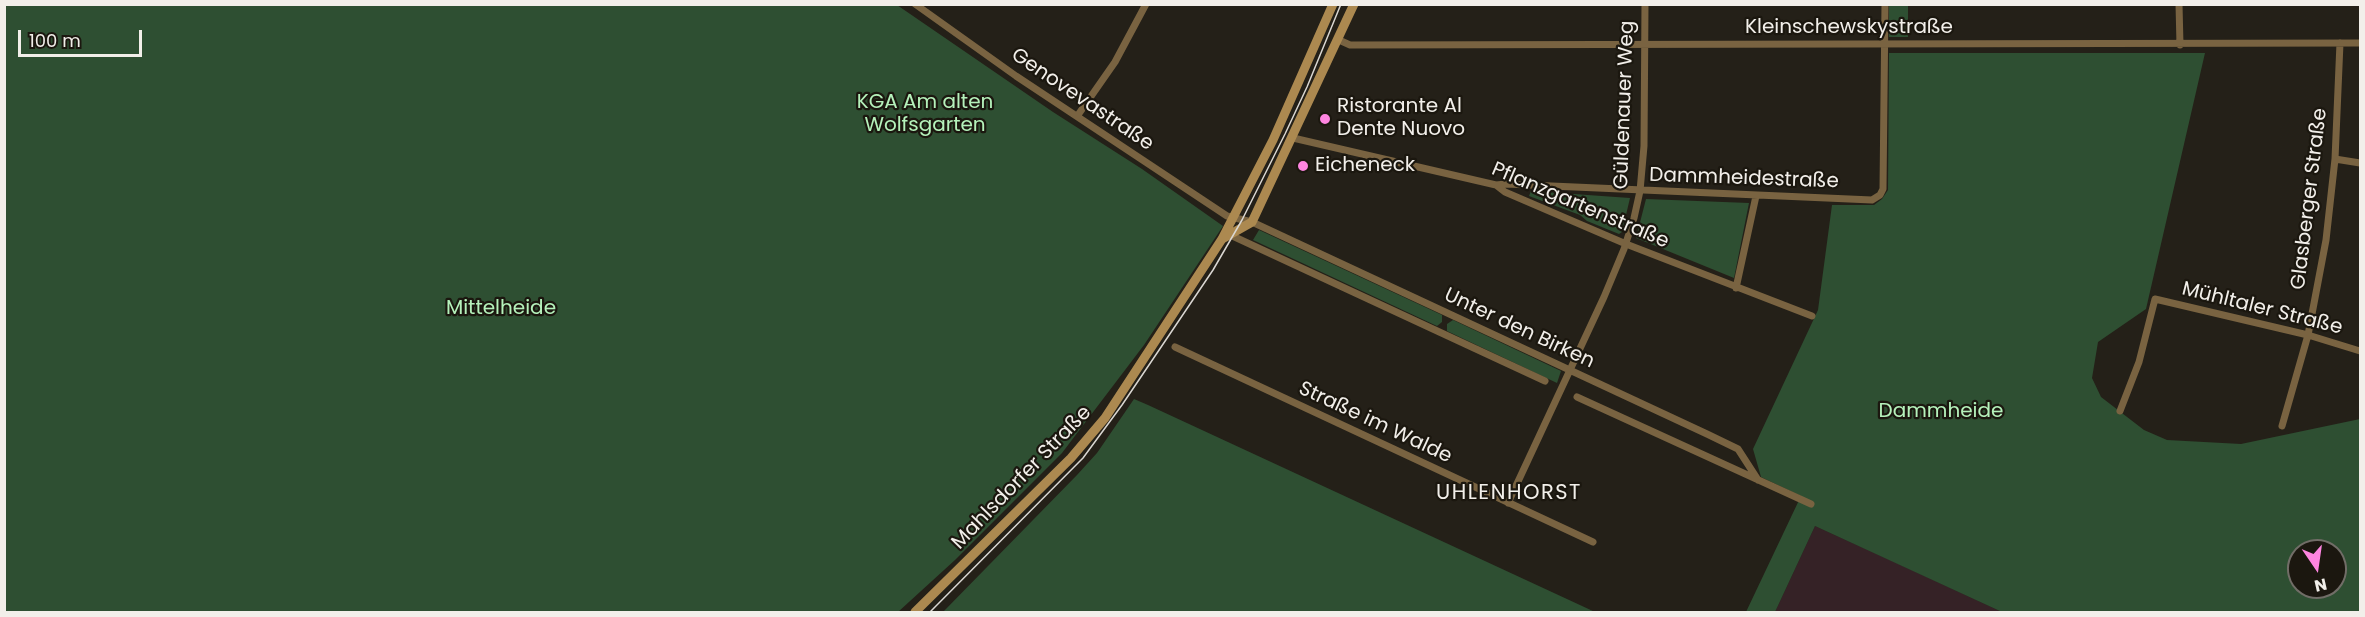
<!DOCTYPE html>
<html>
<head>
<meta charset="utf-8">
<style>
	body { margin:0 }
	#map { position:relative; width:2365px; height:617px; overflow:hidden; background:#242018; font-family:Poppins,sans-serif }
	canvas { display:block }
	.frame { position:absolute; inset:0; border:6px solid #f2efea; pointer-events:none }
	.north { position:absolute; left:2287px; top:539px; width:60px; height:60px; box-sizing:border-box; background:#1b170f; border:2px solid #716d67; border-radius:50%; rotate:167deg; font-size:16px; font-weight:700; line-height:24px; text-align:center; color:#f2efea }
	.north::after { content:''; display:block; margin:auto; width:21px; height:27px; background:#fe85e0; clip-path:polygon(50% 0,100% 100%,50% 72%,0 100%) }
	.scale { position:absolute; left:18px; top:30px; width:124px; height:27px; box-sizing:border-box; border:3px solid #f2efea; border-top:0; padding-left:8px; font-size:18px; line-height:21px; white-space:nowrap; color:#f2efea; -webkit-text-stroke:4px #1b170f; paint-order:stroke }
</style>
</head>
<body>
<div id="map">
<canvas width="2365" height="617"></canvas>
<div class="frame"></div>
<div class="north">N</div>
<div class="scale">100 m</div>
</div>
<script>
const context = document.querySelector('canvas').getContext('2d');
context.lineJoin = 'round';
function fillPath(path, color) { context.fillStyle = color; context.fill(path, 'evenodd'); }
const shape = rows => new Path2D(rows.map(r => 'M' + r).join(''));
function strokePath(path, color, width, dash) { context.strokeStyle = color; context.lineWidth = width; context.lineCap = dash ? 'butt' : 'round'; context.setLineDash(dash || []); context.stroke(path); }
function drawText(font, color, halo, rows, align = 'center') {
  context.font = font + ' Poppins,sans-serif'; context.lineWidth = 4.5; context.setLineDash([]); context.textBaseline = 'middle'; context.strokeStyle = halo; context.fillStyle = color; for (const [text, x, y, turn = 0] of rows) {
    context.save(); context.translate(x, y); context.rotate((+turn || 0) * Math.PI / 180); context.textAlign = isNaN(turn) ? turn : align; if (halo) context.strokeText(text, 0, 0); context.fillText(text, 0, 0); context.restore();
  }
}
const commercial = shape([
	[1815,526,1892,561,2002,612,1775,612]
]);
const green = shape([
	[4,5,897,5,1053,112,1142,169,1223,226,1144,345,1062,453,955,560,898,612,5,612],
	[1889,5,1908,5,1908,37,1889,37],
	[1889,53,2205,53,2146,309,2098,342,2092,378,2101,397,2144,430,2167,440,2241,444,2360,419,2360,612,2002,612,1815,526,1775,612,1746,612,1801,496,1761,477,1753,449,1818,310,1832,205,1874,205,1882,199,1888,190],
	[2299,551,2335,551,2335,587,2299,587],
	[1531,191,1630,198,1622,232,1619,234,1587,221,1580,215,1529,196],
	[1646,199,1749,203,1734,278,1636,238],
	[1259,230,1442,315,1442,322,1437,326,1253,240],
	[1453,320,1561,371,1557,383,1447,331,1447,324],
	[1134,399,1148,405,1595,612,943,612,1077,475,1097,453]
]);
const minor = shape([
	[915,4,1016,76,1227,216,1252,222,1707,434,1738,449,1758,480],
	[2179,4,2180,45],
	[1339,40,1350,45,2360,43],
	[1078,115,1115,62,1146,4],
	[1293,138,1496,185,1505,192,1626,244,1812,316],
	[2335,159,2360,163],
	[1496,185,1506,184,1872,200,1880,195,1883,189,1885,4],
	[1226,233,1545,381],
	[1736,288,1756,196],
	[1175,347,1593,542],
	[1577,397,1811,504],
	[2120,411,2139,362,2155,299,2308,335,2360,351],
	[2282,426,2308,335,2326,240,2335,159,2340,43],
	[1508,503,1604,297,1624,249,1634,218,1640,191,1644,146,1645,4]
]);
const secondary = shape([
	[1222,239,1252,222,1354,4],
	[915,612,1071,458,1105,418,1222,239,1273,140,1333,4]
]);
const tram = shape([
	[930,612,1083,458,1122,405,1213,270,1242,220,1285,134,1307,87,1341,4]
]);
const markers = [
	[1325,119,6,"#fe85e0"],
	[1303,166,6,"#fe85e0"]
];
const streetNames = [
	["Kleinschewskystraße",1849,28],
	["Genovevastraße",1082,100,34],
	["Güldenauer Weg",1625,105,-88],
	["Dammheidestraße",1744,179,2],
	["Glasberger Straße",2310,199,-83],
	["Pflanzgartenstraße",1580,206,23],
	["Mühltaler Straße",2262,309,14],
	["Unter den Birken",1519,329,25],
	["Straße im Walde",1375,423,25],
	["Mahlsdorfer Straße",1022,478,-46]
];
const parkNames = [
	["KGA Am alten",925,103],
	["Wolfsgarten",925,126],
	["Mittelheide",501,309],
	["Dammheide",1941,412]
];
const poiNames = [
	["Ristorante Al",1337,107],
	["Dente Nuovo",1337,130],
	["Eicheneck",1315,166]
];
const neighbourhoodNames = [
	["UHLENHORST",1509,494]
];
fillPath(commercial, '#352226');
fillPath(green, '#2e4f32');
strokePath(minor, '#796341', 7);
strokePath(secondary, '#ac8950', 9);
strokePath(tram, '#dad7d2', 1.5);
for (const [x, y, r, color] of markers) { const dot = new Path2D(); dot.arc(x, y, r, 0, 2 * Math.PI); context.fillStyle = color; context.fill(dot); strokePath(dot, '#1b170f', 2); }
drawText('20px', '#f2efea', '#1b170f', streetNames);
drawText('20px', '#b5f2bb', '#1b170f', parkNames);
drawText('20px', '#f2efea', '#1b170f', poiNames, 'left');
context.letterSpacing = '1.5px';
drawText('21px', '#f2efea', '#1b170f', neighbourhoodNames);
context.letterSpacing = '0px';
</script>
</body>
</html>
